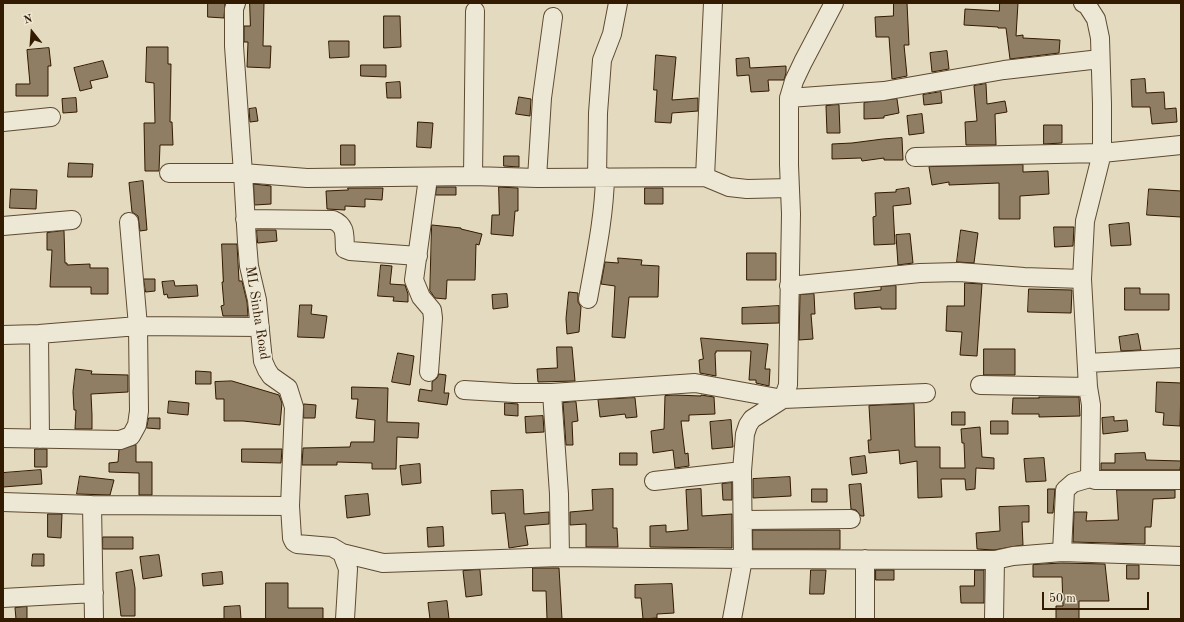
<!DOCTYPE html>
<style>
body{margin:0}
#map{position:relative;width:1184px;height:622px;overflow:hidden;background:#e4dabf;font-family:"Old Standard TT",serif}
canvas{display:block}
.frame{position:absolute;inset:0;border:4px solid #321b00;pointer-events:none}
.north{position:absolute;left:12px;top:12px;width:40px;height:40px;-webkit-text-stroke:3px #ede7d5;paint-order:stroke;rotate:343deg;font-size:11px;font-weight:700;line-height:16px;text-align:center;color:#321b00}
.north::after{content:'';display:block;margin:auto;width:14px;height:18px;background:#321b00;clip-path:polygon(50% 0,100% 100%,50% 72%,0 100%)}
.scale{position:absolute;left:1042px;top:592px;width:107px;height:18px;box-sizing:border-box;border:2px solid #321b00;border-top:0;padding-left:5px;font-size:12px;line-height:14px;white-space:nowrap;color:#321b00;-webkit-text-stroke:3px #ede7d5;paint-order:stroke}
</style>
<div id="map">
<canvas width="1184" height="622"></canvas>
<div class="frame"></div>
<div class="north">N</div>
<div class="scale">50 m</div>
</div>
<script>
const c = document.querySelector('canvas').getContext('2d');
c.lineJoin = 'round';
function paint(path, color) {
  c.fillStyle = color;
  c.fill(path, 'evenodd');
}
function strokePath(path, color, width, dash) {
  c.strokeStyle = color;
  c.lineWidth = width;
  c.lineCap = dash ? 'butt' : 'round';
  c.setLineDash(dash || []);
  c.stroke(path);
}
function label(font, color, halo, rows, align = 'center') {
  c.font = font + ' "Old Standard TT",serif';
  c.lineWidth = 3.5;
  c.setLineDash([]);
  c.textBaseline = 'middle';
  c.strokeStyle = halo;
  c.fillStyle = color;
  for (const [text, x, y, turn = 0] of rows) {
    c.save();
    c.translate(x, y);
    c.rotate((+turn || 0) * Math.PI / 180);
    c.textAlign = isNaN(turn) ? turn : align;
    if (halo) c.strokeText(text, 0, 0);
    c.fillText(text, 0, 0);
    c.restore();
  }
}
const building = new Path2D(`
 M208,3H225L224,18L208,17Z
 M250,3H264L263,46H271L270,68L247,67L248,42H244V26H250Z
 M894,3H907L909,45H904L907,76L892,79L889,37H876L875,17L893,16Z
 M1000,3H1018L1016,36L1023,35V38L1060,40L1059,53L1010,59L1006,28H998V27L964,25L965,9L999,11Z
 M384,16H400L401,47L384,48Z
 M329,41H349V57L330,58Z
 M147,47H168V64H171L170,122H172L173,145H160L159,171H145L144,123H155L154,83L146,82Z
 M49,48L51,66H48V96H16V84H30L27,50Z
 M947,51L949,69L932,72L930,53Z
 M656,55L676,57L672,100L698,98V111L672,113L671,123L655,122L657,90H654Z
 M749,58L750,68L786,66V73L784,80H768L769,91L751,92L749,75L737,76L736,59Z
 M103,61L108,77L90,81L92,88L80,91L74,68Z
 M361,65H386V77L361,76Z
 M1145,79L1146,93L1164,92L1165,109L1176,108L1177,122L1152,124L1150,107H1132L1131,80Z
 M400,82L401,98H387L386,83Z
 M986,84L987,104L1005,101L1007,112L995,114L996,145H966L965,122L977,121L974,86Z
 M941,92L942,103L924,105L923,95Z
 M519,97L531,99L530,116L516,114Z
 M76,98L77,112L63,113L62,99Z
 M897,99L899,113L884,116V118L864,119V103Z
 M839,105L840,133H827L826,106Z
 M256,108L258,121L250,122L249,109Z
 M922,114L924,133L909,135L907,116Z
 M418,122L433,123L431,148L417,147Z
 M1044,125H1062V143L1044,144Z
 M902,138L903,160H884V158L862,161L861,158L832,159V144L852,143L883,139Z
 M341,145H355V165H341Z
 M504,156H519V167L504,166Z
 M69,163L93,164L92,177H68Z
 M1023,165V172L1048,171L1049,194L1020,196V219H999V183L949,185V182L932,185L929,167Z
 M143,181L147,230L140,231L138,216L132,212L129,183Z
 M254,184L271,186V204L255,205Z
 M437,187H456V195H436Z
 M499,187L518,188V211H515L513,236L491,234L492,215H499Z
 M348,188H383L382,200L365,199V207L345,206V210L327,209L326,191L348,190Z
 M645,188H663V204H645Z
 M909,188L911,204L893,206L895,244L874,245L873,217L876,216L875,193L896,192V190Z
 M11,189L37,190L36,209L10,208Z
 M1149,189L1181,191V217L1147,215Z
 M1129,223L1131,245L1111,246L1109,225Z
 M432,225L461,228V229L482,234L479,245L476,244L475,280H447L446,299L435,298L430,291Z
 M1054,227H1074L1073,246L1055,247Z
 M257,230H276L277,241L258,243Z
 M961,230L978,233L974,263L957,262Z
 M64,231L65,263H67V265L90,264V268H108V294H91V287H50L52,250H47V233Z
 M910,234L913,263L898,265L896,235Z
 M222,244H237L239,281H242L247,302L248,316H223L221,306L224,305L222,282H223Z
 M747,253H776V280H747Z
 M618,258L642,260L641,265L659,266L658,297H629L625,338L612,337L615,286L601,284L605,262L618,263Z
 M381,265L392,266L390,284L405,285L408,294V302L393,301L394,297L378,296Z
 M144,279H155V291L146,292Z
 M174,281L175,286L197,285L198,296L168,298L167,294L164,295L162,282Z
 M965,283L982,284L977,356L960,355L962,332L946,331L947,306H964Z
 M896,286V309H881V307L855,309L854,293L881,290V287Z
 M1125,288H1140V294H1169V310H1125Z
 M1029,289L1072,290L1071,313L1028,312Z
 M569,292L578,293V302L581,307L579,332L567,334L566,319Z
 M507,294L508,307L493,309L492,295Z
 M814,294L815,314H811L813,339L799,340L800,295Z
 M300,305H312L311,314L327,316L324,338L298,337Z
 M779,306V323L742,324V308Z
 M1138,334L1141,350L1121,351L1119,337Z
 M701,338L768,344L765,369H770L769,386L756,383V380H749L751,351H716V353H715L716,376L700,373L699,360L703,359Z
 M557,347H572L575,381L538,382L537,369L557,368Z
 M984,349H1015V375H984Z
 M398,353L414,356L410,385L392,382Z
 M76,369L92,371L91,374L128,375V392L91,394L92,415V429H75L76,410H74L73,392Z
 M196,371L211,372V384H196Z
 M439,374L446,375L444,393H449L447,405L418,401L420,389L432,391V382L437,378Z
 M232,381L279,395L282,403L280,425L243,421H224V399H216L215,382Z
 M1157,382L1181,383L1180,426L1163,425L1164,413L1156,412Z
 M352,387L388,388L387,422L419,423L418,438L397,437L396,469H372V463L337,462V465H302L303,448L350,447L351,442H374L375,420L356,418L358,399H352Z
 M675,395L701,396V395L714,397L715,414L689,415V421H681L685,454L688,453L689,466L675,468L673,450L653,453L651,431L664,429L665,396Z
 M1039,397H1079L1080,416L1039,417V414H1012L1013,398H1039Z
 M635,398L637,417L626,418L625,414L600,417L598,400Z
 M169,401L189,403L188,415L168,413Z
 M576,402L578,421L572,422L573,445H566L563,403Z
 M505,403L518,404V416L505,415Z
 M304,404L316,405L315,418H304Z
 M914,404L915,447H940V468H965L964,443H962L961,429L980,427L982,457L994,458V469L976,468L975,489L966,490L965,479H941L942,497L918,498L917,461L900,464L899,450L869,453L868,440H871L869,406Z
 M952,412H965V425H952Z
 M543,416L544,432L526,433L525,417Z
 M1114,417V421L1127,420L1128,431L1103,434L1102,418Z
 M149,418H160V429L147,428Z
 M731,420L733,447L712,449L710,422Z
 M991,421H1008V434H991Z
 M136,445V462H152V495H139V473L109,472V463L118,462L119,450Z
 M35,449H47V467H35Z
 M242,449H282L281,463L242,462Z
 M620,453H637V465H620Z
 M1145,453L1146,460L1181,461L1180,470H1101V463H1115V454Z
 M865,456L867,473L852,475L850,458Z
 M1044,458L1046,481L1026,482L1024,459Z
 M420,464L421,483L402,485L400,466Z
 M41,470L42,484L3,487V473Z
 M80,476L114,480L110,495L77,494Z
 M790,477L791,496L753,498V479Z
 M732,483V500H723L722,484Z
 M861,484L864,516H861L856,510L851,509L849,485Z
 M613,489V528H617L618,547H586V524L570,525V512L593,510L592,490Z
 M701,489L702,516L732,514V548L650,547V526L666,525V532L688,530L686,490Z
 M812,489H827V502H812Z
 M1048,489H1055L1053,513H1048Z
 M523,490L524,514L549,512V524L525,526L528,545L509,548L505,513L492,514L491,491Z
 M1117,490H1175V498L1153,499L1151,527H1145V544L1073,542L1074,512H1087L1086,521L1118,520Z
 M368,494L370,515L347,518L345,496Z
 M1029,506V522H1022L1023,545L994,550L977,549L976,533L1000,531L999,507Z
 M48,514H62L61,538L48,537Z
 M443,527L444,546L428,547L427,528Z
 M753,530H840V549H753Z
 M103,537H133V549H103Z
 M33,554H44V566H32Z
 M159,555L162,576L143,579L140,557Z
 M1062,563L1105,564L1109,601H1079V619H1056V606H1063L1062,577H1033V565Z
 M1127,565H1139V579H1127Z
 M533,568H559L562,619H547L546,591H533Z
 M132,570L135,588V616H121L116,573Z
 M480,570L482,595L466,597L463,571Z
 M811,570H826L824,594H810Z
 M876,570H894V580H876Z
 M975,570H984V603H961L960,586H974Z
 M222,572L223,584L203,586L202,574Z
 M266,583H288V608H323V619H266Z
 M672,584L674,613L657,614V618L643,619L641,598H635V585Z
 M447,601L449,619H430L428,603Z
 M240,606L241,619H224V607Z
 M27,607V619H16L15,608Z`);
const minor = new Path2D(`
 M236,3L234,9V46L243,173L247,242L249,266L257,300L263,361L267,370L271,376L288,388L294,407L290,506L292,538L294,542L297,544L332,547L342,553L348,569L345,619
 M1083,3L1087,5L1096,19L1100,38L1102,104V153L1181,145
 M789,98L884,91L1004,70L1100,59
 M3,122L51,117
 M169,173H243L307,178L473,176L537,178L705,177L729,187L747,189L790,188
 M473,176L475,11
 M705,177L713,3
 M428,178L414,280L421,297L432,310L433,318L429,372
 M537,178L542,98L553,17
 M597,178L598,113L602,60L612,34L618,3
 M245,219L333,220C347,226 344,236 345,249L350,251L418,256
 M3,226L72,220
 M1082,279L1088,387L1091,405L1090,478L1095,480H1181
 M789,286L920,273L959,272L1024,277L1082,279L1085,221L1102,153L915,157
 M588,299C595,259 604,219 605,177
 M39,334L40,439
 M3,335L39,334L138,326L260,327
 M1087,363L1181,358
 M980,385L1088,387
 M464,390L514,393H552L695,383L783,399L926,393
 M552,393L559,494L560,557
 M3,438L120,440L131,436L137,425L139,411L138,326L129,222
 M654,481L742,471
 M3,502L92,505L290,506
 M92,505L94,619
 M743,520L851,519
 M1062,552L1065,490L1073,483L1090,478
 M342,553L383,563L560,557L743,559L995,560L1013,556L1062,552L1181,556
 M3,598L94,593
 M732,619L743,559L742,471L745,434L748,425L752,419L783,399L788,385L791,214L789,165V98L794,81L803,62L834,3
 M865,619V559
 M994,619L995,560`);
const streetNames = [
 ["ML Sinha Road",257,313,81]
];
paint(building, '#8f7e63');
strokePath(building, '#321b00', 1);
strokePath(minor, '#5e4b30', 20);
strokePath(minor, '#ede7d5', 18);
label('14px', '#321b00', '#ede7d5', streetNames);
</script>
